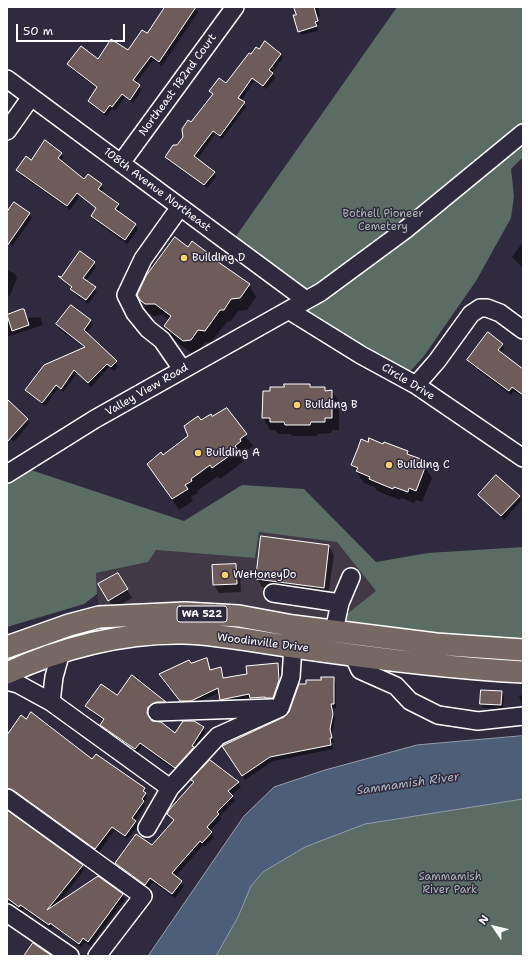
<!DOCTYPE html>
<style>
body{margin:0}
#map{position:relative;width:530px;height:963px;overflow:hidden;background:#2f2a3d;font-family:"Shantell Sans",sans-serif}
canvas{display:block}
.frame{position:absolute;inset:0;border:8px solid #fff;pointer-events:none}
.north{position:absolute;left:474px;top:907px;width:40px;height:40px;-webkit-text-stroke:3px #2f2a3d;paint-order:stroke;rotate:305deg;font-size:11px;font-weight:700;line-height:16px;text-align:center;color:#fff}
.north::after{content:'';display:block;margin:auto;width:14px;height:18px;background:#fff;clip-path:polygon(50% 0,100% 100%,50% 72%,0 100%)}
.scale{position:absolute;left:16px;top:24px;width:109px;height:18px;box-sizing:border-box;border:2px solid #fff;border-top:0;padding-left:5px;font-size:12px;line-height:14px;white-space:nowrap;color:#fff;-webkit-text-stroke:3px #2f2a3d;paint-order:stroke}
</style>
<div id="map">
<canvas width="530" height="963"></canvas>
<div class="frame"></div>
<div class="north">N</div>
<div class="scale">50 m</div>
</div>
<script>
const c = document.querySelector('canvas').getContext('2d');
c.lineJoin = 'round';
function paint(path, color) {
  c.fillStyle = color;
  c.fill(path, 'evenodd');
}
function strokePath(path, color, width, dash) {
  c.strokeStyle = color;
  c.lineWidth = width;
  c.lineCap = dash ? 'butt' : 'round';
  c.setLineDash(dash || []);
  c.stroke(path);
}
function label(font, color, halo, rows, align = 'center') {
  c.font = font + ' "Shantell Sans",sans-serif';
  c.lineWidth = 3;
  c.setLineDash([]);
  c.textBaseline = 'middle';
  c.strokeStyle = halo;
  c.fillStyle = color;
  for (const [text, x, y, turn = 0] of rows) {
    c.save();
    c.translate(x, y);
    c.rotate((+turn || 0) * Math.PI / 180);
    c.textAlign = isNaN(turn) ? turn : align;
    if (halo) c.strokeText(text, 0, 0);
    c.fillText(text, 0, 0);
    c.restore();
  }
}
const built = new Path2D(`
 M259,532L337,542L377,592L327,630L99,617L96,573L148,562L156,550L255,558Z`);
const green = new Path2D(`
 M397,7H523V157L511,169L514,196L511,218L476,281L424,356L404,378L310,323L306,300L234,239Z
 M19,466L184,521L242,485L304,489L376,562L428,553L523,547V650L327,630L376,591L337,542L259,532L255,558L156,550L148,562L96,573L97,594L84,604L7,627V475Z
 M523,799V956H216L238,917L251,886L263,872L305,847L365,824Z`);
const water = new Path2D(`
 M523,736V799L365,824L305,847L263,872L251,886L238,917L216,956H148L244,816L274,787L325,770L417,745Z`);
const shadow = new Path2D(`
 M166,7H194L198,12L162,66L153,60L136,83L142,90L133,103L125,97L115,111L112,108L107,116L91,105L89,101L97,89L71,68L68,64L99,61L128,52L147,35Z
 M294,7H318L320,16L317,17L319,25L317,26L318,31L301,35Z
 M260,51L281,54L283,58L272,73L275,78L266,89L254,81L241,101L246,107L222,139L215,134L197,160L214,172L216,176L207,188L168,161L166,157L178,146L213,96L210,91L226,85L252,55Z
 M61,153L63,157L60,162L84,180L101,185L103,189L100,192L118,204L120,209L117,212L135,225L138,229L127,244L94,220L92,216L97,209L80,196L70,210L19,174L17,170L31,162Z
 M15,204L29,214L32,218L12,246L7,242V214Z
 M523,242V268L512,257Z
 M188,248L211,257L213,260L249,285L256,297L247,310L238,311L231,321L227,322L211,342H205L197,352L191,353L172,338L165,327L169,320L163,315L153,316L148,312L141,300Z
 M94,263L96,267L86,281L97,292L88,304L74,293L72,288L60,278Z
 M7,270L14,273L17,277L10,296L7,295Z
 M71,306L91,321L93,325L86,334L118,366L114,371L109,367L91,387L77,373L63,392L58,388L45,406L28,394L26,390L85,348L59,329L57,325Z
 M23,310L27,318L40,317L43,325L7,337V320Z
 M502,344L504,348L500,353L523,371V397L514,391L511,395L470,364L468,360Z
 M310,385L311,388H325L327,392L332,391L339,403V430H332L331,433L317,434V436H292L291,434H278L275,430H270L263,418L264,392Z
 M7,405L27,419L29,424L14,442L9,437L7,439Z
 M227,409L253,446L246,451L247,453L241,458L243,461L235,468L220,479L218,476L197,491L198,493L191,497L193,501L179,510L148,464L163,456L189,436L201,422Z
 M369,443L408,452L410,456L420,460L432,478L422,502L416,500L414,503L401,498L400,500L377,491L375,487L364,483L352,465Z
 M479,495L519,496L521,501L504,520Z
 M329,546L334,555L328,596L262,587L257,578Z
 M236,565L240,573L241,592L219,593L214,585Z
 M118,574L132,598L114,609L100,585Z
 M206,659L211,671L221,668L224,678L248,675L278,664L280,668L281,685L275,702H253L251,698L224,703L220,692L193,705H184L160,675Z
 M132,676L167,706L150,711L149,717L151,722L175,734L203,728L205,732L194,749L195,752L177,772L142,746L138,752L129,747L104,729L102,725L104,721L89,710L86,706L117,696Z
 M334,678L336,683V708L333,709L335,719L332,735L334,742L332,743L333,749L273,761L245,780L226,751L284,719L290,712L307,685Z
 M501,692L504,696L503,709L483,708L481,704Z
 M523,695V708L519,696Z
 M7,737L93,761L96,756L144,789L147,798L144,803L145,806L135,821L138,826L127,839L115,830L98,853L16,794L10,792L7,793Z
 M210,761L238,783L241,787L231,795L235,801L220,816L221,819L210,831L214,837L205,847L203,845L175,877L184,886L175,898L153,882L148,889L118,868L116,863L152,846L174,821L168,814L194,783L192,780Z
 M7,812L82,866L84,870L58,904L122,895L125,899L90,946L85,942L81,947L53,926L51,929L26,910L23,909L21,911L7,900Z`);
const building = new Path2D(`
 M165,7H196L159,62L151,56L133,80L140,85L130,100L122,94L112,107L110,105L104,113L88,101L97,87L67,64L81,46L98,59L111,39L128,50L142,30L147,33Z
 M294,7H314L318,21L315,22L317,26L298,32L293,15H296Z
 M265,41L281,54L269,70L273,73L263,86L252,78L238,98L245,102L220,136L213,131L194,156L215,172L204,185L165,157L173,145H177L183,137L182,129L188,120L191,122L213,94L209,91L219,78L226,83L249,53L251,54L256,47L259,49Z
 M45,140L62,153L58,158L84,179L88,174L102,184L98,189L119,204L115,209L136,224L125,240L91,216L96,208L77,193L67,206L16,170L26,156L31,160Z
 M14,202L30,213L7,246V212Z
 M175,237L188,247L192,241L212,256L211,257L250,284L240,298L231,299L224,310H220L205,331L198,330L191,340L183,341L164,326L171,316L155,304H145L140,300L137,295L146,276Z
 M80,251L95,262L83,278L96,287L86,300L70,289L72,287L58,276L61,277Z
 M71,305L91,320L84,330L117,361L111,367L107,364L88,383L74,370L61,389L56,385L42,403L25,390L44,365L85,347L56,324Z
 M22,309H24L29,325L12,331L7,315Z
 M488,332L503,344L498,350L523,369V395L512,387L509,391L467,360Z
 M284,384H310V387H325V391L332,390V418H325V422H311L310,425H285L284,422H270V418H262L263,391H270V387H284Z
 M7,399L28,419L7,442Z
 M227,408L247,434L240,439L241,441L235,446L237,449L229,456L212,468L210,465L191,479L192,481L185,485L188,489L172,499L147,464L161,452L163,455L188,436L184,426L198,416L201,420L211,414L212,416Z
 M369,438L383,444L384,442L408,451L407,454L421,459L419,463L426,465L416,491L409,488L408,492L394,487L393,489L369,479L370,477L356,471L358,468L351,465L358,448L361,439L368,442Z
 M496,475L520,496L501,516L478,495Z
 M261,536L329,545L324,588L256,579Z
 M236,564L237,584L213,585L212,565Z
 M118,573L128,589L108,601L98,584Z
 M207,658L210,670L221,667L223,678L247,674L246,666L278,663L279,680L273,698H265V697L250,698L249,694L220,700L218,688L191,701H180L159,674L189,660L191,663Z
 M132,675L166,702H156L148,707L147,713L152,721L161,722L175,733L183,721H194L204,727L192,746L194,747L175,768L140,743L135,749L126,743L100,725L104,719L85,706L101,684L117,695Z
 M321,677H334V704H331L333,714L330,729L332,738H330L331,745L270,757L242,776L222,746L284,717L289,712L299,684H306V680H321Z
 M481,690L502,691L501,705L480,704Z
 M31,712L92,759L96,754L145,788L143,791L146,793L142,799L144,801L132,818L136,821L125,836L112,827L95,849L13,790L7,788V735L21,715L26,719Z
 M210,760L239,782L228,791L233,796L217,812L219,814L207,827L212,832L202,843L200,841L172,873L182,881L172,894L150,878L145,885L115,863L136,834L152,845L174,820L167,814L169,810L194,782L191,780Z
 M7,810L83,865L47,910L98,876L123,894L88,942L83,938L79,944L50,923L49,925L22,906L20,905L19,907L7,898Z
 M33,943L52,956H24Z`);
const minor = new Path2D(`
 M7,79L306,300
 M7,131L31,97
 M121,163L235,7
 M180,207L143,259L126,295L135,313L148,329L162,340L182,369
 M290,311L361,355L416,385L523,458
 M416,385L437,361L471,314L480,308H487L500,313L523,330
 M7,474L95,419L321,292L405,230L523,133
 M273,593L340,603L334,631
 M340,603L351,577
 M353,655L360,670L396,686L410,701L438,715L478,721L523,716
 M7,681L18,684L51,702L170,788
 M51,702L54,677L61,652
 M157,712L272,708
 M7,798L143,896L97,956
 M147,828L170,788L218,736L280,708L291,677L293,647
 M7,913L70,956`);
const major = new Path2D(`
 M7,647L69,625L99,617L185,613L239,616L293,626L436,644L523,650
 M7,673C61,648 123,632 183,633C220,634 258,642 294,647C370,658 446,668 523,672`);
const markers = [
 [184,258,4,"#ffd166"],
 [297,405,4,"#ffd166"],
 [198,453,4,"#ffd166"],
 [389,465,4,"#ffd166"],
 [225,575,4,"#ffd166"]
];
const shields = [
 [202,614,50]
];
const shieldNames = [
 ["WA 522",202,614]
];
const streetNames = [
 ["Northeast 182nd Court",178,85,-54],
 ["108th Avenue Northeast",157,190,37],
 ["Circle Drive",408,382,31],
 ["Valley View Road",147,390,-30],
 ["Woodinville Drive",263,643,7]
];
const parkNames = [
 ["Bothell Pioneer",383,214],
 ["Cemetery",383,227],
 ["Sammamish",450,877],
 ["River Park",450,890]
];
const poiNames = [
 ["Building D",192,258],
 ["Building B",305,405],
 ["Building A",206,453],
 ["Building C",397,465],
 ["WeHoneyDo",233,575]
];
const waterNames = [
 ["Sammamish River",408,784,-8]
];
paint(built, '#423946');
paint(green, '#5b6c64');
paint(water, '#4d5e78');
strokePath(water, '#949eae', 1);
paint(shadow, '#0007');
paint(building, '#6e5c5b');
strokePath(building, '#fff', 1);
strokePath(minor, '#fff', 20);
strokePath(major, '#fff', 24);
strokePath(minor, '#2f2a3d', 17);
strokePath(major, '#766964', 21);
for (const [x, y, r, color] of markers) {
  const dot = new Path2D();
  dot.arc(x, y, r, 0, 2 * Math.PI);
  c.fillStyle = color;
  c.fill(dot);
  strokePath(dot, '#2f2a3d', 1.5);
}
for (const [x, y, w] of shields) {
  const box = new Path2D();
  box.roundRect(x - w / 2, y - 8, w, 16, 3);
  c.fillStyle = '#2f2a3d';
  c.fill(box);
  strokePath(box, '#fff', 1);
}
label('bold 10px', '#fff', null, shieldNames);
label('11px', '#fff', '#2f2a3d', streetNames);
label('11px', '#adb6b2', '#2f2a3d', parkNames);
label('11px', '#fff', '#2f2a3d', poiNames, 'left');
label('italic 12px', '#afb7c2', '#2f2a3d', waterNames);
</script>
